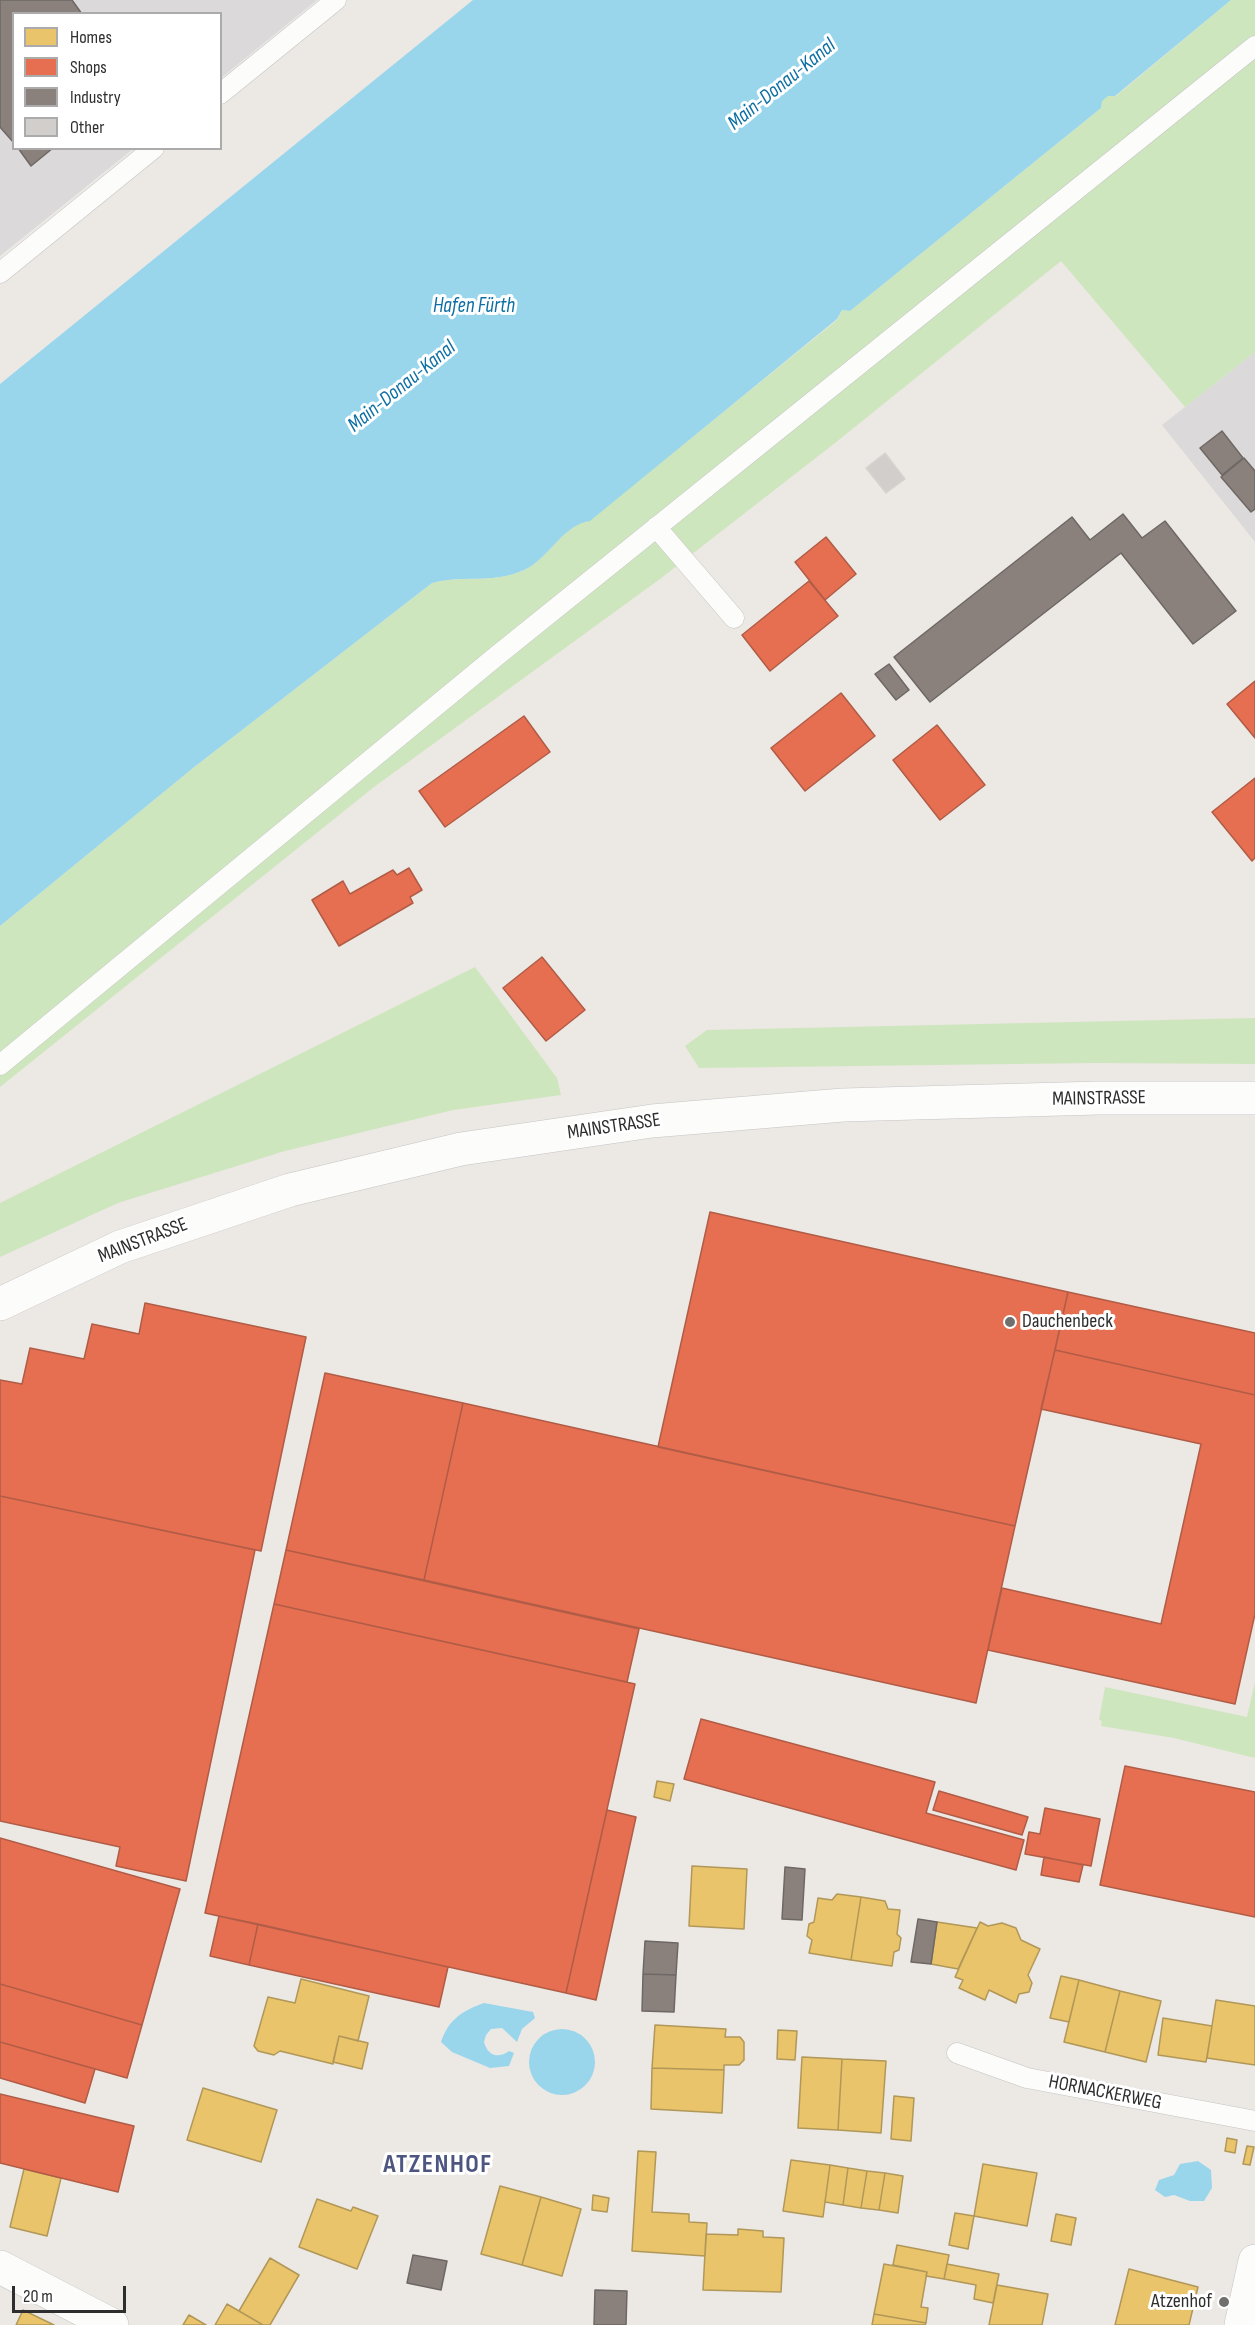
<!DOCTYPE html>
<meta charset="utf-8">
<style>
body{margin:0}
#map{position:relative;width:1255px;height:2325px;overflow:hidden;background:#ece8e4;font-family:"Sofia Sans Condensed",sans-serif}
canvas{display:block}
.legend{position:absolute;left:12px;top:12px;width:210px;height:138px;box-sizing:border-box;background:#fff;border:2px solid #ababab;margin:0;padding:8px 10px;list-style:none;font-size:18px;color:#2e2e2e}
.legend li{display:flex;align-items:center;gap:12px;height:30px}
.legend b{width:30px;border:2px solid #ababab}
.scale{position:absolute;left:12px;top:2286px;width:114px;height:27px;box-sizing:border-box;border:3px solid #2e2e2e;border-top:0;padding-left:8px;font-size:18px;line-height:21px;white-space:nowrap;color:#2e2e2e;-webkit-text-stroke:4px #fff;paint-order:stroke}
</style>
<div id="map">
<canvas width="1255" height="2325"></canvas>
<ul class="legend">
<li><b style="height:16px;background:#e9c46a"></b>Homes</li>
<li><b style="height:16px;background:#e76f51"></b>Shops</li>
<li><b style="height:16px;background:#8a817c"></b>Industry</li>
<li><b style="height:16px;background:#d1cecb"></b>Other</li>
</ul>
<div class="scale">20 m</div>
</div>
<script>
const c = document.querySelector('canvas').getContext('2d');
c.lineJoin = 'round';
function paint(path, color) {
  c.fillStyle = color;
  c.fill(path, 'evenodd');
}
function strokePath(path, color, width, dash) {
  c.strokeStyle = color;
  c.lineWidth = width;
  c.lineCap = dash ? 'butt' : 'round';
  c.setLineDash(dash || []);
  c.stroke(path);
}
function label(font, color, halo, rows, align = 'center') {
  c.font = font + ' "Sofia Sans Condensed",sans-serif';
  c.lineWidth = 6;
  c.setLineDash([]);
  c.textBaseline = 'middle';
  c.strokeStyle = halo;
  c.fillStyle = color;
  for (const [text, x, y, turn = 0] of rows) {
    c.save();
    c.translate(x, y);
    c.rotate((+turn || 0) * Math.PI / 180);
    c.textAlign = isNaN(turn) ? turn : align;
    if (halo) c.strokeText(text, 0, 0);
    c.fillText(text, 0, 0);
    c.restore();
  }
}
const industrial = new Path2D(`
 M0,0H317L221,78L220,14H14V148L133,149L0,256Z
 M1255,352V542L1162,425Z`);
const green = new Path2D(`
 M1231,0H1255V352L1185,407L1061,261L835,443L660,579L374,787L0,1087V926L193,768L432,583C465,574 491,585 524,570C549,559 562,525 590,520L837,320L842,310L850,311L1101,108L1102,101L1108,95L1116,96Z
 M475,967L557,1078L561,1095L453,1110L285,1151L118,1203L0,1257V1203Z
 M1255,1018V1064L1095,1063L699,1068L685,1046L707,1030Z
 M1255,1682V1758L1174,1738L1101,1726L1102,1721L1099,1720L1105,1687L1247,1717Z`);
const water = new Path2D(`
 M473,0H1231L1115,96H1108L1102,101L1101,108L850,311L842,310L837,319L590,521C562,525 549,559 524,570C490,585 465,574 432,583L193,768L0,926V384Z
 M484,2003L533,2012L535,2018L522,2029L517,2042L502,2028L491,2029L486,2035L484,2042C488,2056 498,2059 509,2051L514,2053L509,2066L490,2068L452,2052L441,2042C449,2019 462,2011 484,2003Z
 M529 2062a33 33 0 1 1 66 0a33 33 0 1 1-66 0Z
 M1198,2161L1211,2170L1212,2188L1204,2201H1190L1174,2195L1165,2197L1155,2190L1159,2180L1174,2175L1180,2164Z`);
const homes = new Path2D(`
 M657,1781L674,1784L670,1801L654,1797Z
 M692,1866L747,1869L744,1929L689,1926Z
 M837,1894L861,1897L851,1960L809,1953L812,1940L807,1936L809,1924L814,1922L818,1898L832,1900Z
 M861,1897L885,1901L888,1909L900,1910L897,1934L901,1938L899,1950L894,1952L892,1966L851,1960Z
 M937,1922L977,1928L958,1969L931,1964Z
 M980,1922L988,1926L1002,1923L1016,1928L1021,1940L1040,1949L1028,1975L1032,1983L1029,1992L1019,1994L1016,2003L989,1990L985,2000L959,1988L963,1980L955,1977Z
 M1061,1976L1079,1980L1069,2022L1050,2018Z
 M301,1979L369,1996L358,2041L339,2036L333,2064L280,2051L274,2055L258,2051L254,2046L268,1997L295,2003Z
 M1079,1980L1120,1991L1105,2052L1064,2042Z
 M1120,1991L1161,2001L1146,2062L1105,2052Z
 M1216,2000L1255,2006V2065L1207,2058Z
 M1163,2018L1212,2026L1206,2062L1158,2055Z
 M655,2025L726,2029L725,2037H740L744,2042V2060L739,2065H724V2070L652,2068Z
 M778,2030L797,2031L795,2060L777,2059Z
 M339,2036L368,2043L362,2069L333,2062Z
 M802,2057L842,2059L838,2130L798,2128Z
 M842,2059L886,2061L881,2133L838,2130Z
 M652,2068L724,2070L722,2113L651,2109Z
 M203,2088L277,2110L261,2162L187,2140Z
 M894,2096L914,2098L911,2141L891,2139Z
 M1227,2138L1237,2140L1235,2153L1225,2151Z
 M1247,2146L1254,2147L1250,2165L1243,2164Z
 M638,2151L656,2152L652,2212L689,2214V2222L707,2223L705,2256L632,2251Z
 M791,2160L830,2165L823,2217L783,2211Z
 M983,2164L1037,2173L1027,2226L974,2216Z
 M830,2165L848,2168L843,2205L825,2202Z
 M848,2168L867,2171L861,2208L843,2205Z
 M24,2169L61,2178L47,2236L10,2227Z
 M867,2171L885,2173L879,2210L861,2208Z
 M885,2173L903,2176L898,2213L879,2210Z
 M500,2186L541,2197L522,2265L481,2254Z
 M593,2195L609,2198L607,2212L592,2210Z
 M541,2197L581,2209L562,2276L522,2265Z
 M317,2199L351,2211L353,2207L378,2216L357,2269L299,2247Z
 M955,2213L974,2216L968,2249L949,2245Z
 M1056,2214L1076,2218L1071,2245L1051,2241Z
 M738,2229L763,2231V2237L784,2238L781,2292L703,2290L706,2234L738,2235Z
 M897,2245L949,2255L944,2279L926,2276L927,2272L893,2265Z
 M270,2258L299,2275L270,2325H263L239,2311Z
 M884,2264L927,2272L921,2307L928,2308L926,2323L874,2314Z
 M947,2264L999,2274L993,2303L974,2299L976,2285L944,2279Z
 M1129,2269L1198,2287L1189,2325H1115Z
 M997,2285L1048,2294L1042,2325H989Z
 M227,2304L263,2325H215Z
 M23,2310L54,2325H16Z
 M874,2314L926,2323L925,2325H872Z
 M189,2315L206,2325H183Z`);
const shops = new Path2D(`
 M826,537L856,574L825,600L795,562Z
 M809,581L838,616L770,671L742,635Z
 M1255,681V738L1227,704Z
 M841,693L875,736L805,791L771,748Z
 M524,716L550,752L445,827L419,791Z
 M937,725L985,785L940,820L893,760Z
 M1255,778V858L1252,861L1212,812Z
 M409,868L422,890L410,897L413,903L339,946L312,900L343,881L350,894L393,870L397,875Z
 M542,957L585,1010L546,1041L503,988Z
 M710,1212L1068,1292L1015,1526L658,1447Z
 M1068,1292L1255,1333V1395L1055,1350Z
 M145,1303L306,1337L261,1551L0,1496V1380L22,1384L30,1348L84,1359L92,1324L139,1334Z
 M1055,1350L1255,1395V1614L1235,1704L988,1650L1002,1588L1161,1624L1201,1444L1041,1409Z
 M325,1373L463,1403L424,1580L286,1550Z
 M463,1403L1015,1526L976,1703L424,1580Z
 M0,1496L255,1550L186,1881L116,1866L120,1847L0,1821Z
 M286,1550L639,1629L627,1682L274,1604Z
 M274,1604L635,1684L566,1993L205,1913Z
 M701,1719L935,1782L926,1813L1024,1840L1016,1870L684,1779Z
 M1125,1766L1255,1792V1917L1100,1885Z
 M939,1791L1028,1817L1022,1835L933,1810Z
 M1045,1808L1100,1819L1091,1866L1025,1854L1029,1832L1040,1834Z
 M607,1810L636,1817L596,2000L566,1993Z
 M0,1838L180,1889L142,2025L0,1984Z
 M1044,1857L1083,1865L1079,1882L1041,1875Z
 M219,1916L258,1924L249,1965L210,1956Z
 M258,1924L448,1967L439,2007L249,1965Z
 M0,1984L142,2025L127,2078L0,2042Z
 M0,2042L95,2069L85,2103L0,2078Z
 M0,2094L134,2126L118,2192L0,2163Z`);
const industry = new Path2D(`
 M0,0H72L82,14H14V143L0,127Z
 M18,148H53L31,166Z
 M1222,431L1243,458L1222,475L1200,448Z
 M1244,458L1255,471V509L1251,512L1221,477Z
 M1123,514L1142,538L1165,521L1236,611L1193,644L1121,553L930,702L894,657L1072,517L1090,540Z
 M889,664L909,690L896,700L875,674Z
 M785,1867L805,1869L802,1920L782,1919Z
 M918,1919L937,1922L931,1964L911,1962Z
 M645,1941L678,1943L676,1975L643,1974Z
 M643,1974L676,1975L674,2012L642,2011Z
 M413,2255L447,2261L441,2290L407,2283Z
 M595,2290L627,2291L626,2325H594Z`);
const building = new Path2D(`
 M885,453L905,479L886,493L866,468Z`);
const service = new Path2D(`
 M220,94L336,0
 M0,273L154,148
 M656,527L734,618
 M0,1065L499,654L1255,46
 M957,2053L1027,2078L1255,2121`);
const minor = new Path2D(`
 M0,2267L112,2325
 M1241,2325L1255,2261`);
const secondary = new Path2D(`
 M0,1304L120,1247L290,1190L461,1149L652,1121L843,1105L1098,1098H1255`);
const markers = [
 [1010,1322,6,"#706f6e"],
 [1224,2302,6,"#706f6e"]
];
const streetNames = [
 ["MAINSTRASSE",1099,1099,-1],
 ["MAINSTRASSE",614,1127,-8],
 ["MAINSTRASSE",143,1241,-21],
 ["HORNACKERWEG",1105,2093,11]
];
const poiNames = [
 ["Dauchenbeck",1022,1322],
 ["Atzenhof",1212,2302,"right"]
];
const waterNames = [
 ["Main-Donau-Kanal",782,85,-39],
 ["Hafen Fürth",474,307],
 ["Main-Donau-Kanal",402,387,-39]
];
const districtNames = [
 ["ATZENHOF",438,2165]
];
paint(industrial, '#dcd9db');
paint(green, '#cee6be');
paint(water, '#99d6ec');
paint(homes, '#e9c46a');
strokePath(homes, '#b19758', 1.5);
paint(shops, '#e76f51');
strokePath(shops, '#b05c46', 1.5);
paint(industry, '#8a817c');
strokePath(industry, '#6e6865', 1.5);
paint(building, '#d1cecb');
strokePath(building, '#d7d4d0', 1.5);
strokePath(service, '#c5c4c5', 21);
strokePath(minor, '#c5c4c5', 34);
strokePath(secondary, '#c5c4c5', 34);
strokePath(service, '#fcfcfb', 20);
strokePath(minor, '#fcfcfb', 33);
strokePath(secondary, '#fcfcfb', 33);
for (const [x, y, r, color] of markers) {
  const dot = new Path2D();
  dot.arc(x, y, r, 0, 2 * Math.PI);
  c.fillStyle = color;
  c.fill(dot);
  strokePath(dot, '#fff', 2);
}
label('20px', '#2e2e2e', '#fff', streetNames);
label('20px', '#2e2e2e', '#fff', poiNames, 'left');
label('italic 21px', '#0d6fa3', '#fff', waterNames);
c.letterSpacing = '1.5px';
label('bold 26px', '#4d5680', '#fff', districtNames);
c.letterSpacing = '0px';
</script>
